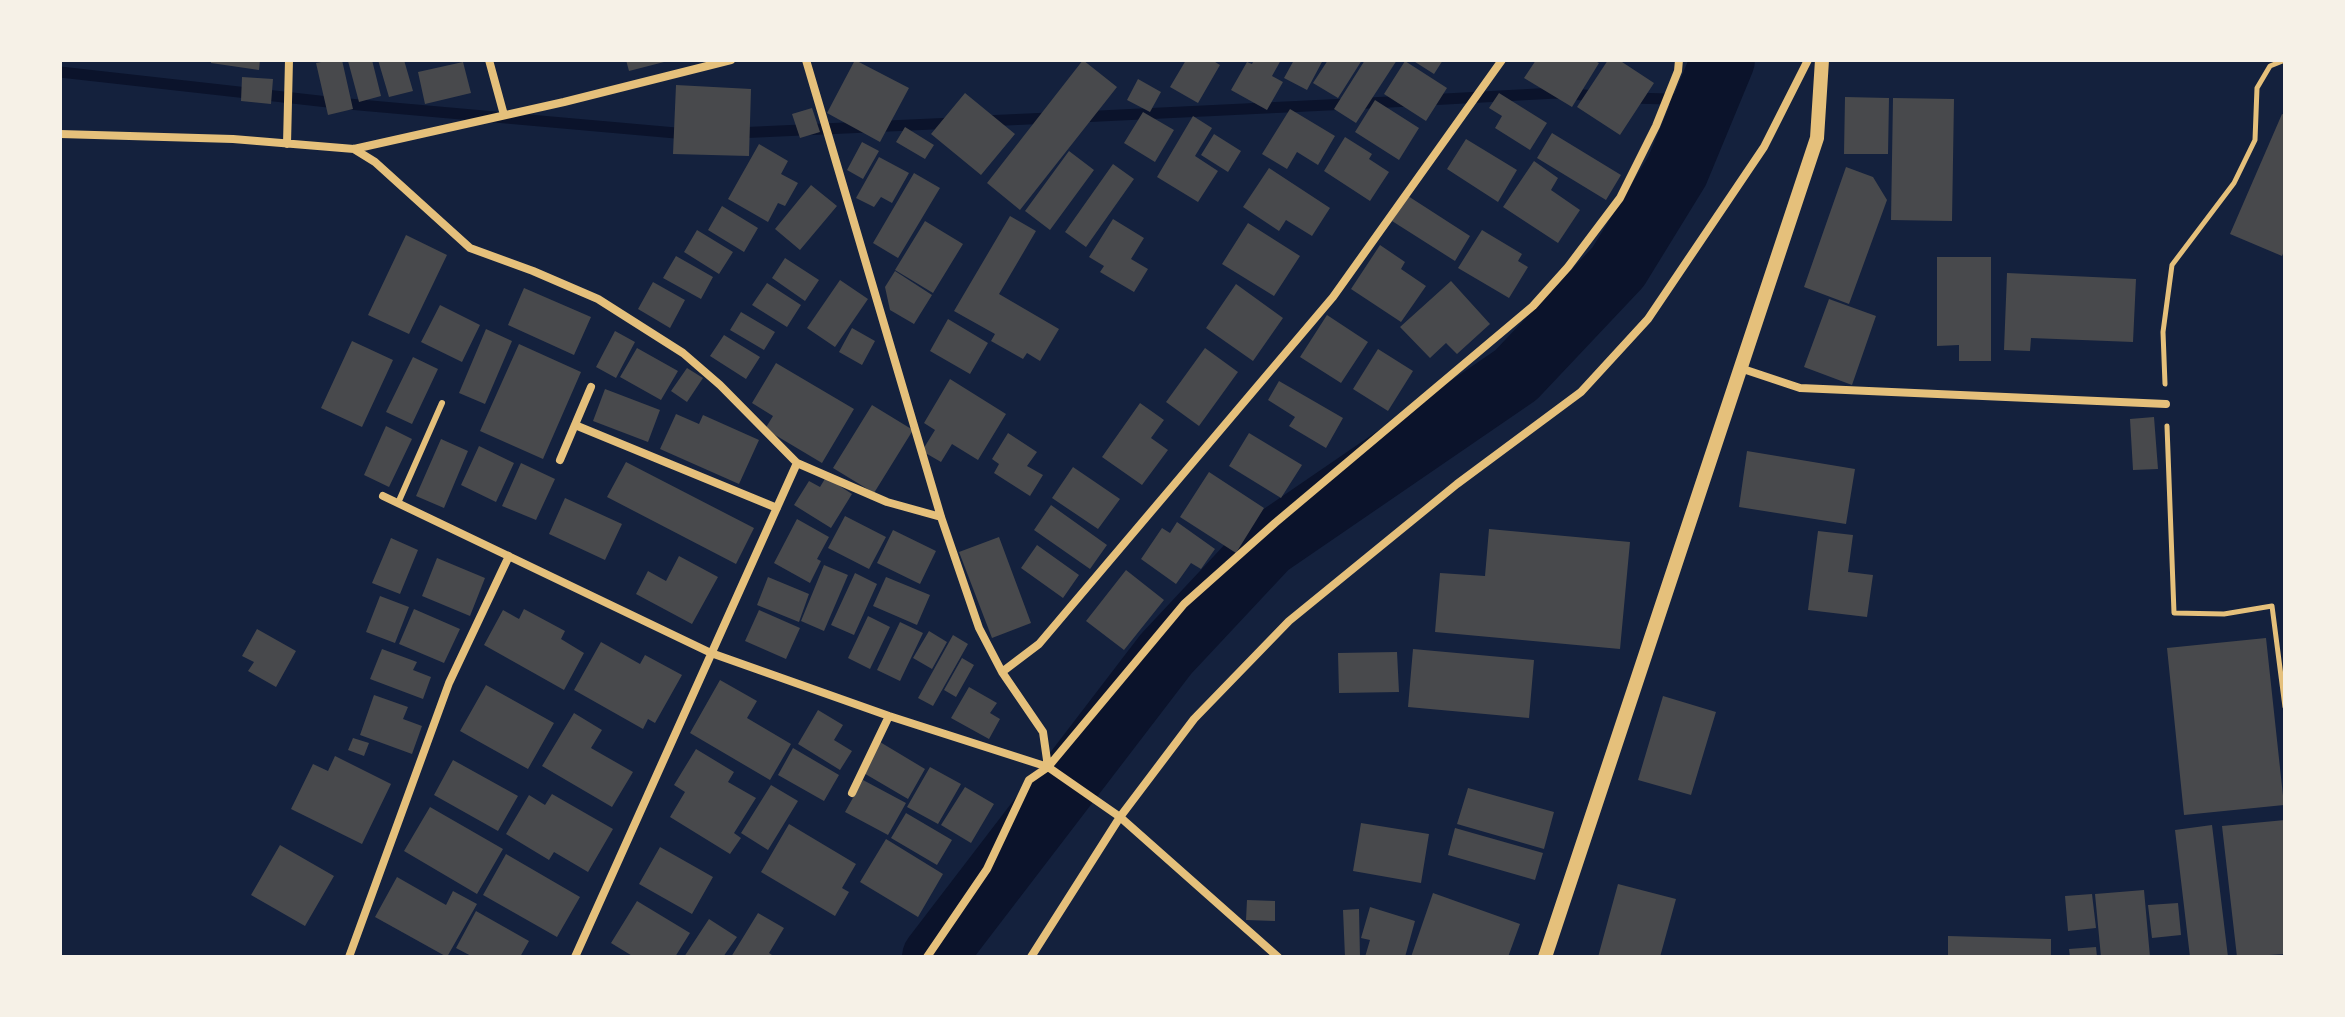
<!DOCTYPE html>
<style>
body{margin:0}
#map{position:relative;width:2345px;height:1017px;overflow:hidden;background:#14213d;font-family:"Source Serif 4",serif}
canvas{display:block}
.frame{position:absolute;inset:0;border:62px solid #f6f1e7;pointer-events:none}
</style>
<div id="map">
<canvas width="2345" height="1017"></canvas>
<div class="frame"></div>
</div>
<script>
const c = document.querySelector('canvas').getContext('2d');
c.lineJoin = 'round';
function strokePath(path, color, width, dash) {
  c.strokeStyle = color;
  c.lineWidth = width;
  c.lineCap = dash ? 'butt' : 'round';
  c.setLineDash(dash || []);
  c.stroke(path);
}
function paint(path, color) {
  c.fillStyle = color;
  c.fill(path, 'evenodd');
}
const stream = new Path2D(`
 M60,72L337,103L687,134
 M1631,98L1706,100
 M1427,100L1556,93L1598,96
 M1079,117L1410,101
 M984,121L1050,118
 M736,133L954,123`);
const river = new Path2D(`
 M934,957L1166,654L1268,545L1516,375L1618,267L1677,171L1723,60`);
const building = new Path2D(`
 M211,60H260L259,70L211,63Z
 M332,60H342L353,109L328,115L316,63Z
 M372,60L381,96L359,102L348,61Z
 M378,60H404L413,91L389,97Z
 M626,60H667L668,61L629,71Z
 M855,60L909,88L880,142L827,113Z
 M1083,60L1117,87L1020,210L987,183Z
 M1186,60H1212L1220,65L1198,103L1170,87Z
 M1254,60H1281L1272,76L1283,82L1267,110L1231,90L1247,62L1252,64Z
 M1294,60H1323L1307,90L1284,78Z
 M1328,60H1362L1338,98L1313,83Z
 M1365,60H1397L1356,123L1334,109Z
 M1412,60H1443L1434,74Z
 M1536,60H1593L1599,63L1572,107L1524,78Z
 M1608,60H1619L1654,83L1620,135L1577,107Z
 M1405,61L1447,88L1426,121L1384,94Z
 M463,62L471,93L425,104L418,72Z
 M242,77L273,79L271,104L241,101Z
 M1138,79L1161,92L1150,112L1127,100Z
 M676,85L751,89L749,156L673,154Z
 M965,93L1015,134L981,175L931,134Z
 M1499,93L1547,123L1530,150L1495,128L1502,116L1489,108Z
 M1845,97L1889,98L1888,154H1844Z
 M1893,98L1954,99L1952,221L1891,220Z
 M1375,100L1419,128L1399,160L1355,132Z
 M812,108L820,132L800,138L792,114Z
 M1290,109L1335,136L1318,165L1297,152L1287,169L1262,154Z
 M1143,112L1174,130L1155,162L1124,143Z
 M2282,114L2285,115V249L2282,256L2230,234Z
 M1193,116L1212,128L1195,156L1218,171L1198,202L1157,177Z
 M905,127L934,145L925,159L896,142Z
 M1552,133L1621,175L1606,200L1537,158Z
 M1214,134L1241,151L1228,172L1201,155Z
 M1345,137L1372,154L1369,159L1389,172L1370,201L1324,171Z
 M1466,139L1517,170L1498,202L1447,169Z
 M862,142L879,151L863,179L847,170Z
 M759,144L788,161L781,174L798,183L785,206L778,203L768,222L728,199Z
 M1069,151L1094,170L1050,230L1025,211Z
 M879,157L909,173L892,203L881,197L874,207L856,198Z
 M1534,161L1558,178L1551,190L1580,210L1558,243L1503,207Z
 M1113,164L1134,179L1086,247L1065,232Z
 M1846,167L1873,177L1887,200L1849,304L1804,287Z
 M1269,168L1330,208L1312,236L1286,220L1279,231L1243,207Z
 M914,173L940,188L898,258L873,243Z
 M811,185L837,206L800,250L775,229Z
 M1408,196L1470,236L1455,261L1392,221Z
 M722,206L758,228L744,252L708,230Z
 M1010,216L1036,231L999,294L1059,329L1040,361L1027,353L1023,359L991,341L995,334L954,311Z
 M1113,219L1144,238L1131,259L1148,269L1134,292L1100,272L1104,266L1089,257Z
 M925,221L963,244L933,293L895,270Z
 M1248,223L1300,256L1274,296L1222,264Z
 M697,230L733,252L719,274L684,252Z
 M1482,230L1522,254L1518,261L1528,267L1509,298L1458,268Z
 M406,235L447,255L409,334L368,315Z
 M1380,245L1405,262L1401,269L1426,286L1401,322L1351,289Z
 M676,256L713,277L701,299L663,278Z
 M1937,257H1991V361H1959V345L1937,346Z
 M785,258L819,280L805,301L772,278Z
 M895,271L932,295L914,324L890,310L885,287Z
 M2007,273L2136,279L2133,342L2031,338L2030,351L2004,350Z
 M840,280L868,299L835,347L807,328Z
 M1451,281L1490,324L1457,354L1446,343L1430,358L1400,327Z
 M653,282L685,300L670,328L638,309Z
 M767,283L801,305L787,327L752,305Z
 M1236,284L1283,318L1253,361L1206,328Z
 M524,288L591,317L574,355L508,325Z
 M1829,299L1876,316L1852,385L1804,367Z
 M440,305L480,325L462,362L421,342Z
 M741,312L775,332L764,350L730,330Z
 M1327,315L1368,342L1341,383L1300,357Z
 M948,319L988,343L970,374L930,351Z
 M852,328L875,341L862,365L839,352Z
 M486,329L512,341L485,404L459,393Z
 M615,331L635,342L616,378L596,367Z
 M724,335L760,357L746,379L710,356Z
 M352,341L393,360L362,427L321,408Z
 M519,344L581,372L543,459L480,431Z
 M637,348L678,371L661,400L620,377Z
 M1205,348L1238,372L1199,426L1166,402Z
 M1378,349L1413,371L1388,411L1353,389Z
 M413,357L438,369L412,424L386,412Z
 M776,363L854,409L822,463L765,429L773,416L752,403Z
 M687,368L703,378L687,402L671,391Z
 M950,379L1006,414L978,460L952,444L941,462L922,451L935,430L924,423Z
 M1279,381L1343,418L1326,448L1289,426L1295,417L1268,400Z
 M605,389L660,410L648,442L593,421Z
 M1140,403L1164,420L1151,438L1168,450L1142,485L1102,457Z
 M872,405L913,430L874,493L833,468Z
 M676,414L699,424L703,415L759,440L739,484L660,449Z
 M2154,417L2158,469L2133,470L2130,419Z
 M386,426L412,439L389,487L364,475Z
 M1008,433L1037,452L1027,466L1043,475L1030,496L994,473L999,464L992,459Z
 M1249,433L1302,465L1281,498L1229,466Z
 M441,439L468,451L444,508L416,496Z
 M479,446L514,463L496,502L461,485Z
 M1747,451L1855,469L1846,524L1739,507Z
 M626,462L754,528L736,564L607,497Z
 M521,463L555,479L536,520L502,506Z
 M1073,467L1120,499L1098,529L1052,498Z
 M1209,472L1264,508L1236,553L1180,517Z
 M826,477L852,494L831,528L794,505L809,481L820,487Z
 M565,498L622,524L605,560L549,534Z
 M1051,505L1107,545L1090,569L1034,530Z
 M845,516L886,537L869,569L828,548Z
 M797,519L829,537L817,559L821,561L810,583L774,563Z
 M1177,522L1215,549L1201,569L1191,563L1176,584L1141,559L1162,528L1170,533Z
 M1489,529L1630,542L1620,649L1435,632L1440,573L1485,576Z
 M893,530L936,551L920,584L877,563Z
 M1818,531L1853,535L1848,572L1873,575L1867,617L1808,610Z
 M999,537L1031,623L992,638L959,552Z
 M391,538L418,550L400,594L372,583Z
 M1037,545L1079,575L1063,598L1021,568Z
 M679,556L718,577L692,624L636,594L648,571L666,581Z
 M437,558L485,578L470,616L422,596Z
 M824,565L848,575L824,631L801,621Z
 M1126,570L1164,600L1124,650L1086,621Z
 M855,573L877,584L854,635L831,625Z
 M768,577L809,594L799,622L757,605Z
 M886,577L930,595L917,625L873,606Z
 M380,596L409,607L395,643L366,632Z
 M414,609L460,629L444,663L399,644Z
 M524,609L565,631L561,639L584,653L564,690L484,645L503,610L519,619Z
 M759,610L800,628L786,659L745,641Z
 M868,616L890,627L870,669L848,658Z
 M900,622L923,633L900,681L877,670Z
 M257,629L296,651L276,687L248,671L254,662L242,656Z
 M929,631L947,642L932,669L913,658Z
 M953,635L968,644L933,706L918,698Z
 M2266,638L2284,805L2184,815L2167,648Z
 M601,642L640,664L645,655L682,675L655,723L648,719L643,729L574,690Z
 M382,649L417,662L413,670L431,677L423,699L370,679Z
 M1413,649L1534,660L1529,718L1408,707Z
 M1397,652L1399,692L1339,693L1338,653Z
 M962,658L974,665L956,697L944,690Z
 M720,680L757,701L747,718L791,744L770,780L690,733Z
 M486,685L554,723L528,769L460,731Z
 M969,687L997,703L990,713L1000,719L989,739L951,718Z
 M374,695L408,707L403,719L422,726L412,754L360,735Z
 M1663,696L1716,712L1691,795L1638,780Z
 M818,710L843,725L834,740L852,751L840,770L798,744Z
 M574,713L602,730L591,748L633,772L612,807L542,766Z
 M353,738L369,743L364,756L348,750Z
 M880,742L925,769L908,799L862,772Z
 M793,748L839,775L824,801L778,775Z
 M696,749L734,772L728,782L756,798L734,833L741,838L730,854L670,817L685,792L674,785Z
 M335,756L391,784L362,844L291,809L313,764L328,771Z
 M453,760L518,796L498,831L434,795Z
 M930,767L961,784L938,824L907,807Z
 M863,780L906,803L888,835L845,812Z
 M771,785L798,801L768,850L741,833Z
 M965,787L994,804L971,843L941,825Z
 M1468,788L1554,812L1544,849L1457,824Z
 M552,794L613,829L588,872L554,852L549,860L506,834L529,795L545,805Z
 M430,807L503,849L477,894L404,851Z
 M906,813L952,840L937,865L891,838Z
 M2285,820V954L2237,957L2222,826Z
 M1361,823L1429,834L1421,883L1353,871Z
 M789,824L856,864L842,888L849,892L835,916L761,872Z
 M2212,825L2228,957H2190L2175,830Z
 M1455,828L1543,853L1535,880L1448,855Z
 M886,839L943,874L918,917L860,882Z
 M280,845L334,876L305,926L251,895Z
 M660,847L713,877L692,914L639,884Z
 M506,854L580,897L557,937L483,895Z
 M397,877L446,905L453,891L477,904L447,957L375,917Z
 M1618,884L1676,899L1660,957H1598Z
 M2144,890L2150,957H2101L2095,894Z
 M1433,893L1520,924L1508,957H1411Z
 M2092,894L2096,928L2068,931L2065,896Z
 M1247,900L1275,901V921L1246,920Z
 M637,901L690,933L675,957H634L611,943Z
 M2178,903L2181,935L2152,938L2148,905Z
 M1370,907L1415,921L1405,957H1365L1370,940L1361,938Z
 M1359,909L1360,957H1345L1343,910Z
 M476,911L529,941L520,957H473L456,948Z
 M758,913L784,928L769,953L775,957H731Z
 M709,919L737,937L723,957H684Z
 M1948,936L2051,939V957H1948Z
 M2096,947L2097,957H2070L2069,949Z`);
const path = new Path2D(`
 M2165,384L2163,332L2172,265L2234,183L2255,140L2257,88L2270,66L2285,60
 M2167,426L2174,613L2224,614L2272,606L2285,707`);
const service = new Path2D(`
 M398,503L442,403`);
const minor = new Path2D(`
 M489,60L504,115
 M806,60L941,517L979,628L1002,672L1043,732L1048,767
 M60,134L233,139L354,149L564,102L731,60
 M287,144L289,60
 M354,149L375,162L470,248L533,271L598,299L683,353L720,385L797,463L887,502L941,517
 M1740,368L1800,388L2166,404
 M575,425L777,508
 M560,460L591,387
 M383,496L711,653L889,716L1048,767L1120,817L1278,957
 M1002,672L1039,644L1333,297L1502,60
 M852,793L889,716
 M349,957L449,683L509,556
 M575,957L797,463
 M927,957L987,869L1029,780L1048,767L1184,604L1275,523L1533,306L1568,267L1620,198L1656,126L1678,71L1679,60
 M1031,957L1120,817L1194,719L1289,621L1457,484L1581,392L1648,319L1764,147L1808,60`);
const tertiary = new Path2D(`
 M1545,957L1817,138L1822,60`);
strokePath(stream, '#0b132b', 11);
strokePath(river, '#0b132b', 64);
paint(building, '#48494c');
strokePath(path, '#e5c07b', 5);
strokePath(service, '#e5c07b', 6);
strokePath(minor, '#e5c07b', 8);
strokePath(tertiary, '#e5c07b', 14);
</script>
